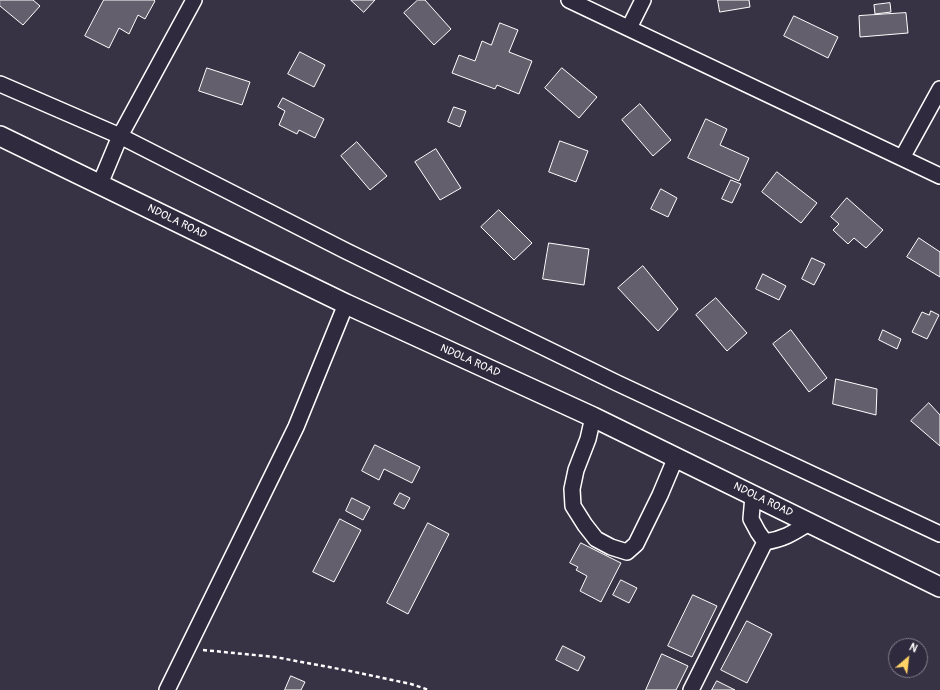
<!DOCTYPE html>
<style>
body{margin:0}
#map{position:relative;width:940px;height:690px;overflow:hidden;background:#373345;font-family:Pangolin,sans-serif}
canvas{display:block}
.north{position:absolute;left:888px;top:638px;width:40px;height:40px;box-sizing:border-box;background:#2f2a3d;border:1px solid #827f8b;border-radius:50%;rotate:28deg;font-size:11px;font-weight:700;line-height:16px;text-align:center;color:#fff}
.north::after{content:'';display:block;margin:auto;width:14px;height:18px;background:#ffd166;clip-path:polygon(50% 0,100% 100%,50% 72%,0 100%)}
</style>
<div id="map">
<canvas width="940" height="690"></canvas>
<div class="north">N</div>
</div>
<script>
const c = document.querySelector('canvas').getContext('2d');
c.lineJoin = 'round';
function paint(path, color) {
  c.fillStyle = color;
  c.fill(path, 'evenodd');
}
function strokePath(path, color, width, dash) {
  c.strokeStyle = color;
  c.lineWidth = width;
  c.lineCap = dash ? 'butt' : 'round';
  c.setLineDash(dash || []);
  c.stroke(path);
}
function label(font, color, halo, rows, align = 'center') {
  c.font = font + ' Pangolin,sans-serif';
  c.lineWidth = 3.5;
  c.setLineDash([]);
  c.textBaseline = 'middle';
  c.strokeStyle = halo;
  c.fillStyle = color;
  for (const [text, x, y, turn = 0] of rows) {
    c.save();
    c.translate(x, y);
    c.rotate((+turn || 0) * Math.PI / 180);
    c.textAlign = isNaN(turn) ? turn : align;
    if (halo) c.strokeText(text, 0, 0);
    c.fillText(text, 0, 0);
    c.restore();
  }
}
const building = new Path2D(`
 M0,0H33L40,6L23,25L0,6Z
 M104,0H154L155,1L145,19L138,15L129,34L119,28L109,48L85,36Z
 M351,0H375L364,12Z
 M418,0H425L451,29L434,45L404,13Z
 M718,0H749L750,7L720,12Z
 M890,3L891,12L875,14L874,5Z
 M906,13L908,33L860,37L859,16Z
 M794,16L838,37L828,58L784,36Z
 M500,23L518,30L509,52L532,61L519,94L497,85L495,89L452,73L459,55L475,61L482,41L491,45Z
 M300,52L325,65L314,87L288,74Z
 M207,68L250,82L242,105L199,91Z
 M562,68L597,97L579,118L545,88Z
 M283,98L324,119L315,138L299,130L297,134L279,125L285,111L278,107Z
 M640,104L671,140L653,156L622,120Z
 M454,107L466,111L460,127L448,122Z
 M706,119L727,129L720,145L749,158L739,181L688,158Z
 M560,141L588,151L576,182L549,172Z
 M357,142L387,176L370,190L341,156Z
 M436,149L461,188L440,200L415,162Z
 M777,172L817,203L801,223L762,192Z
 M731,180L741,184L732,203L722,199Z
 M661,189L677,198L668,217L651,209Z
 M847,198L883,230L866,248L854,238L848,244L833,230L839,224L831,217Z
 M499,210L532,243L514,260L481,227Z
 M919,238L940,252V277L907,257Z
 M549,243L589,249L584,285L543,279Z
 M812,258L825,264L814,285L802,279Z
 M643,266L678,309L658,331L618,288Z
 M763,274L786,286L779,300L756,289Z
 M716,298L747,333L727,351L696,315Z
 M931,311L939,315L927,339L912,332L922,312L929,315Z
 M791,330L827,378L809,392L773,344Z
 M883,330L901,339L897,349L879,340Z
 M836,379L877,389L876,415L833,404Z
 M929,403L940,415V446L911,421Z
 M375,445L420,467L412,483L384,469L379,480L362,471Z
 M400,493L410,498L404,509L394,504Z
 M352,498L370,507L363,520L346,511Z
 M340,519L361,530L334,582L313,572Z
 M428,523L449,534L408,614L387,603Z
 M581,543L621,563L601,602L580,591L587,576L576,570L578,567L570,563Z
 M621,580L637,588L629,603L613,595Z
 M693,595L717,606L692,657L668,646Z
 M747,621L772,634L747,683L721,670Z
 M563,646L585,657L578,671L556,660Z
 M662,654L688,666L676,690H646Z
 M291,676L305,682L301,690H285Z
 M717,681L735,690H712Z`);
const path = new Path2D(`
 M203,650L275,657L350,671L411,684L429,690`);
const minor = new Path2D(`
 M569,0L940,176
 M629,28L643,0
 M0,84L120,136L346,251L617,383L940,534
 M902,158L940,89
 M100,184L120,136L194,0
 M593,417L588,439L576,470L572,489L573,506L585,525L596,539L611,547L627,552L636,544L660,495L676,457
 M753,496L751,519L758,532L765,542C784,539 793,533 809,523
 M167,690L296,427L346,304
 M691,690L765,542`);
const major = new Path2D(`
 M0,136L346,304L593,417L940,587`);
const streetNames = [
 ["NDOLA ROAD",177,222,26],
 ["NDOLA ROAD",470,361,24],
 ["NDOLA ROAD",763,500,26]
];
paint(building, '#635f6d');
strokePath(building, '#fff', 1);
strokePath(minor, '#fff', 18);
strokePath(major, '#fff', 22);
strokePath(path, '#fff', 2.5, [4, 3]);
strokePath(minor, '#2f2a3d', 15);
strokePath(major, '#2f2a3d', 19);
label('11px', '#fff', '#2f2a3d', streetNames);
</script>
